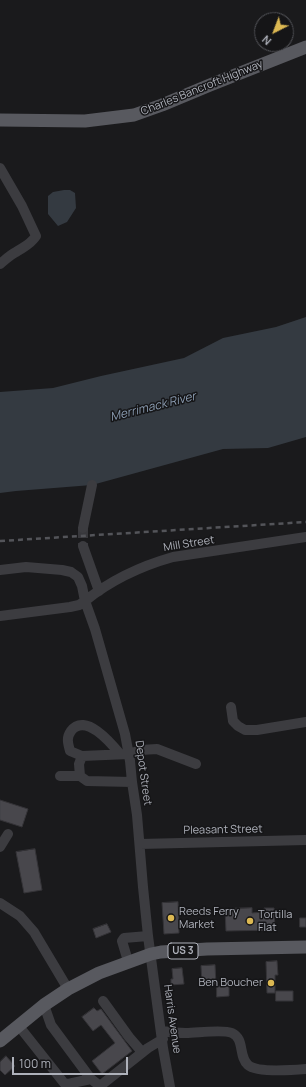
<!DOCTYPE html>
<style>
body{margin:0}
#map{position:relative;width:306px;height:1087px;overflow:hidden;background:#1a1a1c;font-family:Manrope,sans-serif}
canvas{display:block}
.north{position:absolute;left:254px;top:12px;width:40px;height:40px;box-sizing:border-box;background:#151517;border:1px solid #525358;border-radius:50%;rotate:222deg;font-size:11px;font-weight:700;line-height:16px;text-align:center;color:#aeb1ba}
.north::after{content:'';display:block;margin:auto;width:14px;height:18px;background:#dcb852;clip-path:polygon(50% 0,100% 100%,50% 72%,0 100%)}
.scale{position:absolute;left:12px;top:1057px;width:116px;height:18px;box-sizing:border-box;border:2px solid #aeb1ba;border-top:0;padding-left:5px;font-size:12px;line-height:14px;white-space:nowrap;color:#aeb1ba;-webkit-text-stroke:3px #151517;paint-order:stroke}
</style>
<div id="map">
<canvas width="306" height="1087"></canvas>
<div class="north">N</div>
<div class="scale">100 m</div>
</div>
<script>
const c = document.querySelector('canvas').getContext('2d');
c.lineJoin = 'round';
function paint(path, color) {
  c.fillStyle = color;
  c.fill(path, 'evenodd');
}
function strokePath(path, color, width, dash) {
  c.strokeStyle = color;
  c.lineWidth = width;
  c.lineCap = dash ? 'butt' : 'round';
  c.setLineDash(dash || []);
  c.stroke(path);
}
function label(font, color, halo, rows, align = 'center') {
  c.font = font + ' Manrope,sans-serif';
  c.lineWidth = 3;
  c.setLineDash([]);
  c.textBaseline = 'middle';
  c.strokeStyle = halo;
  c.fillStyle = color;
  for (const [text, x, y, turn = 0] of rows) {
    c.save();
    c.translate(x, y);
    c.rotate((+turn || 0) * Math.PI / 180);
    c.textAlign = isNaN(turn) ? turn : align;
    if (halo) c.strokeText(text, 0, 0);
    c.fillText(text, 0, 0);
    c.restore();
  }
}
const water = new Path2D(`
 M64,190H70L75,193L76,208L67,222L58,226L48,214V196L53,192Z
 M306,317V437L268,448L223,449L92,485L16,491L0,493V392L53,388L101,376L184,358L223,338L276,327Z`);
const building = new Path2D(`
 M0,800L28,809L22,827L0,820Z
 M35,849L42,890L24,893L16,852Z
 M178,902L179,933L164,934L162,903Z
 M252,908V913L264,912V908H274L275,930L226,931L225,909Z
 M300,918H306V927H300Z
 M107,924L111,932L96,938L93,929Z
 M277,961L278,975H275V993H267L266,962Z
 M215,965L216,984L202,985L201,966Z
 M182,968L184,984L171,985V979H173L172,969Z
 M217,986H229V996L217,997Z
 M276,991H293V1001H276Z
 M94,1008L97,1011L101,1009L132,1051L102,1074L92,1061L115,1043L101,1025L93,1031L82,1017Z
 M6,1056L15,1066L5,1075L0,1070V1062Z`);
const minorTunnel = new Path2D(`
 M83,528V546`);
const minor = new Path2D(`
 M0,168L22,206L36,236C30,245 25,246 16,252C10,255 5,260 0,264
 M83,528L92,485
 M83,546L99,591
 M0,570L26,567L62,570L71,572L78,577L82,586L85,601L79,605L70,607L0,616
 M231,707L233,721L238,726L245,730H257L306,722
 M82,756L70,751C68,743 66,738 71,731C85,712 111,743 120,754
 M60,776H80
 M132,782L87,781L80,776L79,764L82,756L129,754L141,750L157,749L196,764
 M140,844L306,840
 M0,847L8,834
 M0,903L20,916L34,932L68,989
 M128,961L122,941L124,938L148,936
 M103,1001L129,1037L142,1052
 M44,1005L51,1025L91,1079L100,1086L148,1048L163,1039
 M18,1025L64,1083L68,1084L91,1079
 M161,1031C169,1032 178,1033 186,1033C197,1033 223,1029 232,1033C245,1039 238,1056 248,1065C257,1073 294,1070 306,1069
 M170,1087L163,1048L148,936L143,887L137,815L132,782L130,761L125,734L95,629L85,601C111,580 141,566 173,557L306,537`);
const major = new Path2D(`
 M0,120L85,121L134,115L162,105L210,85L306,47
 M0,1041L44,1005L68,989L99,973L151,954L161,952L207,949L306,947`);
const rail = new Path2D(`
 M0,541L306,522`);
const markers = [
 [171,918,4,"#dcb852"],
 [250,921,4,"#dcb852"],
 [271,983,4,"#dcb852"]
];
const shields = [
 [183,951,30]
];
const shieldNames = [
 ["US 3",183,951]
];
const streetNames = [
 ["Charles Bancroft Highway",202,88,-22],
 ["Mill Street",189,544,-9],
 ["Depot Street",143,773,82],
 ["Pleasant Street",223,830,-1],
 ["Harris Avenue",172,1019,82]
];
const poiNames = [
 ["Reeds Ferry",179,912],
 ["Market",179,925],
 ["Tortilla",258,915],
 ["Flat",258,928],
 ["Ben Boucher",263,983,"right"]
];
const waterNames = [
 ["Merrimack River",153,407,-14]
];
paint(water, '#343a41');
paint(building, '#48474c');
strokePath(building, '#353438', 1);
strokePath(minorTunnel, '#38383c', 10, [10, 5]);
strokePath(minor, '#3c3c40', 10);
strokePath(major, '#58595f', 13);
strokePath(rail, '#535459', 2.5, [5, 4]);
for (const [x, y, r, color] of markers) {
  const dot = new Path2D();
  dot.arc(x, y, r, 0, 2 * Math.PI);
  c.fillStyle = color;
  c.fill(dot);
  strokePath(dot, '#151517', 1.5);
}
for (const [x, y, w] of shields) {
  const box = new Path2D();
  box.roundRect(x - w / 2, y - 8, w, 16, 3);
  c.fillStyle = '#151517';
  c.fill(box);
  strokePath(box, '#aeb1ba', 1);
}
label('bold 10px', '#aeb1ba', null, shieldNames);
label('11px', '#aeb1ba', '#151517', streetNames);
label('11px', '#aeb1ba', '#151517', poiNames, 'left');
label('italic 12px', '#8a9bb0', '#151517', waterNames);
</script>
